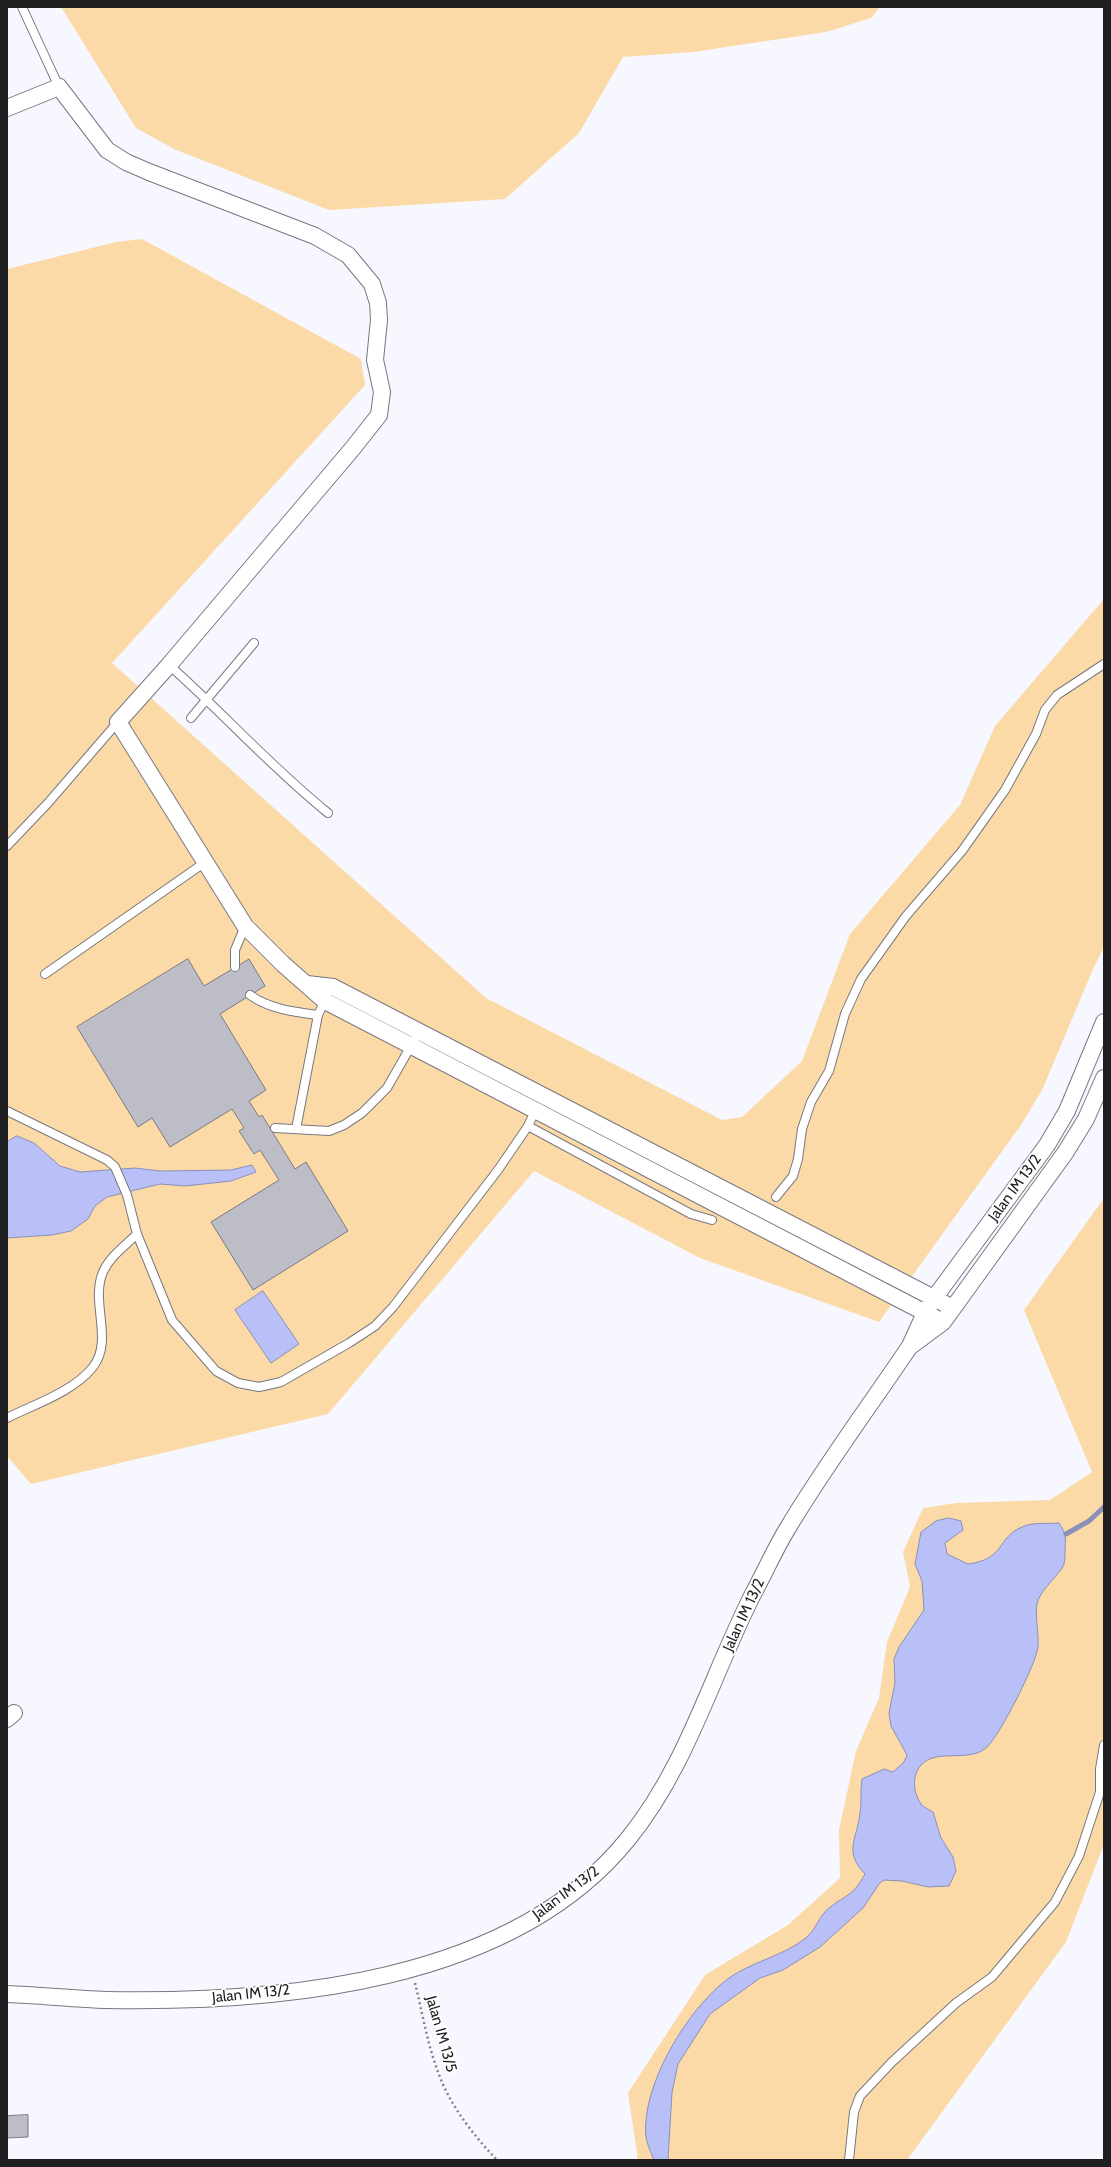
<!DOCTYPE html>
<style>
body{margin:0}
#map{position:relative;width:1111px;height:2167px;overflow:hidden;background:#f6f7ff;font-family:Cabin,sans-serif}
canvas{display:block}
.frame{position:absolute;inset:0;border:8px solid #1f1f22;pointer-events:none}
</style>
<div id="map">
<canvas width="1111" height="2167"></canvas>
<div class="frame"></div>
</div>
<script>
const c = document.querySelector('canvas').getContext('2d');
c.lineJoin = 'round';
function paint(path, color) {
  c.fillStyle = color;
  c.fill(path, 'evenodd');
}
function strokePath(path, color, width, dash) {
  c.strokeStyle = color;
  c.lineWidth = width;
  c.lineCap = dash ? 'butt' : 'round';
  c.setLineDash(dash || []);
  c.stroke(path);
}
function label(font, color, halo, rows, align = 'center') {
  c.font = font + ' Cabin,sans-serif';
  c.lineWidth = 3.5;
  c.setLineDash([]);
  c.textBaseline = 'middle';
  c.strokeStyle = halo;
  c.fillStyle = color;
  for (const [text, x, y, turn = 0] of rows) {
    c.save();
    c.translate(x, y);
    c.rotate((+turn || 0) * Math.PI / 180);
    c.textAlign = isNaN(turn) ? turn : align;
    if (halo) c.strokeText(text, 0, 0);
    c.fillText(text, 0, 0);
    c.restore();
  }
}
const green = new Path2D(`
 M61,7H880L871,18L826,32L693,52L623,57L579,133L505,199L329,210L174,149L136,128Z
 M142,239L361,359L365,385L112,663L486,998L722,1120L742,1117L802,1061L850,934L960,805L995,726L1104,599V947L1093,969L1043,1088L1021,1125L879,1322L700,1258L534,1171L328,1414L31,1484L7,1456V269L116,242Z
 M1104,1198V1844L1066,1942L907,2160H638L628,2093L705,1975L788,1925L840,1878L839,1830L856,1751L879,1698L887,1642L910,1587L903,1552L923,1508L957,1503L1050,1500L1092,1472L1024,1310Z`);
const water = new Path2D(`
 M17,1136L34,1143L60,1166L80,1172L135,1168L160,1171L231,1170L252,1165L256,1172L231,1181L185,1186L160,1184L107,1197L95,1206L88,1219L71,1231L52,1235L7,1238V1142Z
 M263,1291L299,1344L271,1363L235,1310Z
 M949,1518L961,1521L963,1530L945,1543L947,1554L968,1564C1006,1559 996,1538 1022,1527C1031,1522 1048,1524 1059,1523C1066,1534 1066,1536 1065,1549C1065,1553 1065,1560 1064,1564C1061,1574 1040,1589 1037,1604C1035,1618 1039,1633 1038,1647C1036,1664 1000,1735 987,1747C968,1765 933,1745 918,1769C912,1780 914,1794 921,1804C923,1807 930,1810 933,1812L941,1838L953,1857L956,1871L949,1886L928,1887L902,1881L884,1880L879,1884L863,1908L820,1947L783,1970L760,1978L710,2014L678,2064L672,2092L668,2160H654C651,2153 647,2144 646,2137C641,2085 688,2008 729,1978C753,1961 784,1956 807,1937C816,1929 819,1916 829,1908C847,1894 853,1896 865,1874C843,1851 857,1840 860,1813C862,1802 860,1791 862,1779L884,1769L893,1772L904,1762L907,1755L891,1726L889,1713L895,1683L894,1659L899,1647L924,1610L922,1581L915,1564L921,1532L936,1521Z`);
const stream = new Path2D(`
 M1066,1534L1089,1521L1104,1507`);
const building = new Path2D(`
 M188,959L204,986L249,959L265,986L220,1014L266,1090L249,1101L259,1117L262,1115L295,1169L306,1162L348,1231L253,1290L211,1222L279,1180L260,1150L254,1154L239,1131L244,1128L232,1109L170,1147L152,1118L138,1127L77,1027Z
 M28,2115V2137L7,2138V2116Z`);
const path = new Path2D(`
 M415,1983C422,2011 427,2042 437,2069C448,2103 473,2135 497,2160`);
const service = new Path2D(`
 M22,7L59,87
 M169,665C223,713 271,767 328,813
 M191,718L254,643
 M7,846L48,803L118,722
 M235,967V950L245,926
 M45,974L204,863
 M250,995C269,1009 295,1012 318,1015
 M7,1111L107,1160L115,1167L127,1195L137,1234L172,1320L216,1371L238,1383L259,1387L281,1382L349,1343L375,1326L393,1307L498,1170L528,1126L535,1111
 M528,1126L691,1214L712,1220
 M275,1128L329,1131L344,1125L362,1113L387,1088L419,1032
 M296,1129L318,1015L325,1000
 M776,1197L793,1176L798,1159L802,1129L811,1102L829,1071L845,1014L861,979L906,916L962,851L1005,790L1036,734L1045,710L1057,695L1104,664
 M7,1418C35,1404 73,1392 93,1367C114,1340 90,1302 103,1272C110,1256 125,1246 137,1234
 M849,2160L854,2112L860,2096L892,2062L956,2003L992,1977L1055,1902L1079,1856L1100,1792V1769L1104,1745`);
const minor = new Path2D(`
 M7,108L59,87L107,150L126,162L149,172L315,236L348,255L372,284L378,303L379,320L375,360L382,392L379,415L353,448L169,665L118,722L245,926L283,964L325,1001L943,1322
 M307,984L333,987L953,1308
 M912,1345L943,1322L1065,1153L1086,1119L1104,1078
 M7,1719L14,1713
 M7,1994C40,1995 73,1999 106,2000C278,2003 511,1984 628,1839C687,1767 712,1674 754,1592C765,1572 774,1551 786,1531C824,1467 869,1407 910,1346L925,1313L935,1297L1047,1145L1067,1111L1104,1022`);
const streetNames = [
 ["Jalan IM 13/2",1015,1188,-54],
 ["Jalan IM 13/2",744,1615,-65],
 ["Jalan IM 13/2",566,1893,-37],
 ["Jalan IM 13/2",251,1994,-6],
 ["Jalan IM 13/5",441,2034,74]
];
paint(green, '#fcdaa7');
paint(water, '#b8c0f7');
strokePath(water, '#8a90b7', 1);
strokePath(stream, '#8a90b7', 5);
paint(building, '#bcbdc6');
strokePath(building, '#797b83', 1);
strokePath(service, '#777880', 10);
strokePath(minor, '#777880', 18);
strokePath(path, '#838489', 2.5, [2, 3]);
strokePath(service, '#fff', 8);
strokePath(minor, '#fff', 16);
label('15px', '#1f1f22', '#fff', streetNames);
</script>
